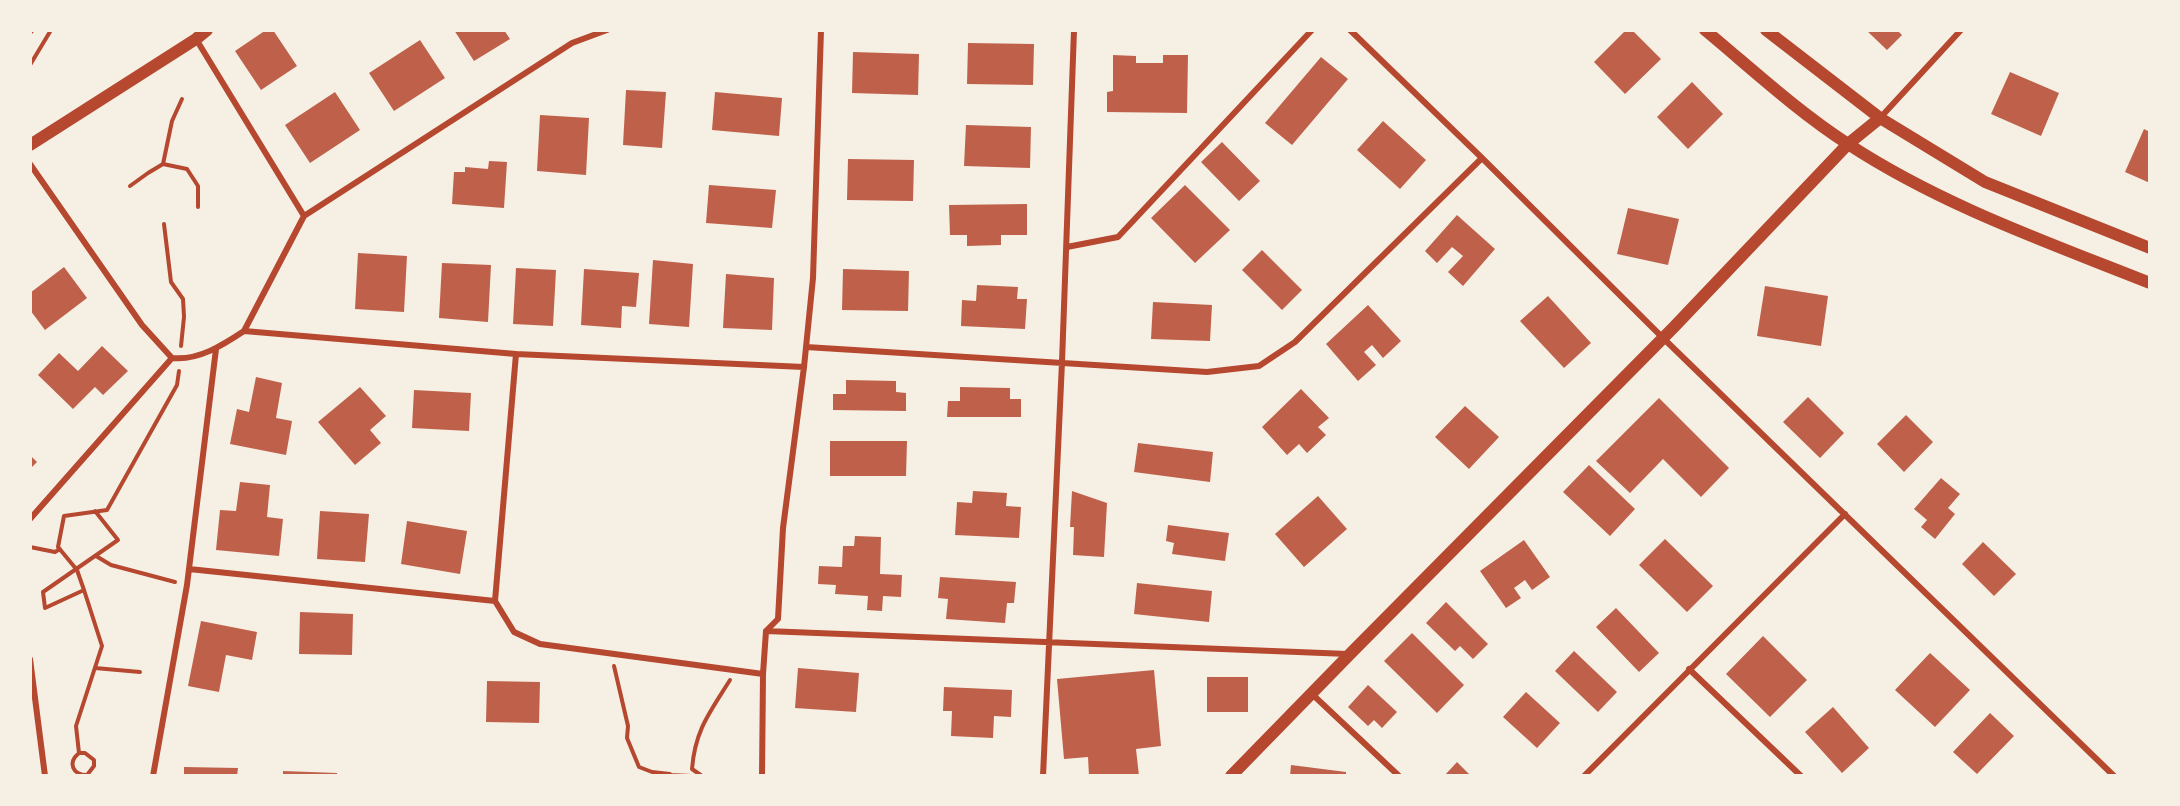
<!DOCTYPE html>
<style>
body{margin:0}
#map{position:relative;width:2180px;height:806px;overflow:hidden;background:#f6efe4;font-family:"Source Sans 3",sans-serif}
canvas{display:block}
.frame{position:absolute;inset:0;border:32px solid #f6efe4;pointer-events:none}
</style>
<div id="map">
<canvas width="2180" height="806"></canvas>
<div class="frame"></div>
</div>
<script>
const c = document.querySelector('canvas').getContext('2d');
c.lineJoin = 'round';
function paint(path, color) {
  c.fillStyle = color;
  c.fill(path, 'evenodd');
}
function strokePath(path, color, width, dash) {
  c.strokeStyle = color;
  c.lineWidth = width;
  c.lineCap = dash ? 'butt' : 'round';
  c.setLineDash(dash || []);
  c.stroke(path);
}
const building = new Path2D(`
 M266,30H273L297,66L261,90L235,51Z
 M454,30H504L510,39L474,61Z
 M1626,30H1632L1661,59L1625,94L1594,62Z
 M1866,30H1897L1902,35L1887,50Z
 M420,40L445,78L394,111L369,73Z
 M968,43L1034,44L1033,85L967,84Z
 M853,52L919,54L918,95L852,93Z
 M1113,55L1136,56V63H1163V55H1188L1187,113L1107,112V92L1113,91Z
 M1321,57L1348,79L1292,145L1265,123Z
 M2010,72L2059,93L2041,136L1991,114Z
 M1692,82L1723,114L1688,149L1657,117Z
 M626,90L666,92L662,148L623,145Z
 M335,92L360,130L310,163L285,125Z
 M715,92L782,98L779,136L712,130Z
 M540,115L589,118L586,175L537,171Z
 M1383,121L1426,160L1400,189L1357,150Z
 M966,125L1031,127L1030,168L964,166Z
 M2144,129L2150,132V183L2125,172Z
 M1222,142L1260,181L1239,201L1201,162Z
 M848,159L914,160L913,201L847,200Z
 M489,161L507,162L504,208L452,204L454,172H465V167L488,169Z
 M709,185L776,190L772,228L706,223Z
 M1185,185L1230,230L1195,263L1151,218Z
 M1027,204V235H1001V245L967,246V235H950L949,205Z
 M1628,208L1679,219L1668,265L1617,254Z
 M1457,215L1495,249L1463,286L1448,272L1463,256L1452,247L1437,263L1425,251Z
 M1262,250L1302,290L1282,310L1242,270Z
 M358,253L407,256L404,312L355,309Z
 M653,260L693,264L689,327L649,324Z
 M442,263L491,265L488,322L439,318Z
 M64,267L87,298L45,330L30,310V293Z
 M516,268L556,270L553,326L513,324Z
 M584,269L639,273L636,307L622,306L621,328L581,325Z
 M843,269L909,271L908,311L842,310Z
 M726,274L774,278L772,330L723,328Z
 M977,285L1018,287L1017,299H1027L1025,329L961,326L962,300L976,301Z
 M1765,286L1828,296L1821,346L1757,336Z
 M1548,296L1591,343L1564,368L1520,321Z
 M1153,302L1212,305L1210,341L1151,339Z
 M1368,305L1401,341L1383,358L1372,345L1364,352L1376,365L1358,381L1326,344Z
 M102,346L128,371L103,395L95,387L73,409L38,375L59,353L78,371Z
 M256,377L282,383L276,418L292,421L286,455L230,444L237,409L249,412Z
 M846,380L896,381V392L906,393V411L833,410V394H846Z
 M360,387L386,416L370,430L381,443L355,465L318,422Z
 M960,387L1010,388V399H1021V417H947L948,401H960Z
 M1301,389L1329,418L1318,427L1326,435L1307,453L1299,444L1287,455L1262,427Z
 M414,390L471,393L469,431L412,428Z
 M1808,397L1844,433L1820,458L1783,422Z
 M1659,398L1729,468L1701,497L1663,459L1630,493L1596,461Z
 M1465,406L1499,437L1469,469L1435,437Z
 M1906,415L1933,442L1904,472L1877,444Z
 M830,441H907L906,476H830Z
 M1138,443L1213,452L1210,482L1134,472Z
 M30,455L37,462L30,469Z
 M1589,465L1635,509L1610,536L1563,492Z
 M1941,478L1960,494L1948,508L1955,514L1935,539L1921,527L1927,520L1914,509Z
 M240,482L270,485L267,517L283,519L279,556L216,550L220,510L236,511Z
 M973,491L1007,493L1006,506L1021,507L1019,538L955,535L957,502L972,503Z
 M1072,491L1107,503L1104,557L1073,555L1074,527H1070Z
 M1318,496L1347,529L1304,567L1275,534Z
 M320,511L369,514L365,562L317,559Z
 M407,521L467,531L460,574L401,564Z
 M1168,525L1229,533L1225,561L1172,554L1174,543L1166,541Z
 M855,536L881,537L880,574L902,575L901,597L883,596L882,611L867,610L868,596L835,594L836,585L818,584L819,566L842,567L843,546H854Z
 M1665,539L1713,586L1687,612L1639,565Z
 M1524,540L1550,577L1532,590L1525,580L1514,588L1521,598L1506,608L1480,571Z
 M1983,542L2016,574L1994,596L1962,564Z
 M940,577L1016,582L1014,603H1007L1005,623L946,619L948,599L938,598Z
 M1137,583L1212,591L1209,622L1134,614Z
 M1446,602L1488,644L1473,659L1460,646L1455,651L1426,623Z
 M1616,608L1659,653L1639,672L1596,627Z
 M300,612L353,614L352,655L299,654Z
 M201,621L257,632L252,660L226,655L219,692L188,686Z
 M1412,633L1464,685L1437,713L1384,661Z
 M1763,636L1807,680L1770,717L1726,674Z
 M1574,651L1617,692L1598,712L1555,671Z
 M1930,653L1970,690L1935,727L1895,690Z
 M798,668L859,673L856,712L795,708Z
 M1154,670L1161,746L1136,749L1139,776H1089L1088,757L1064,759L1057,679Z
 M1207,677H1248V712H1207Z
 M487,681L540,682L539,723L486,722Z
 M1368,685L1397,712L1382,728L1374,720L1368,726L1348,707Z
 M944,687L1012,690L1011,717L994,716L993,738L951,736L952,711H943Z
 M1526,692L1560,723L1537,748L1503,717Z
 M1833,707L1869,748L1842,773L1805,732Z
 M1990,713L2014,736L1977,774L1953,752Z
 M1457,762L1471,776H1444Z
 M1291,765L1346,772V776H1290Z
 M184,767L238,768L237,776H184Z
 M283,771L337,773V776H283Z`);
const path = new Path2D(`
 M30,33L33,30
 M30,65L51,30
 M163,164L172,121L182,99
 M130,186L148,173L163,164L187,169L198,186V207
 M164,224L171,282L183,299L184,317L181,346
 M30,547L55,552L60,549
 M96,556L111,565L175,582
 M84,590L77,570L58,547L64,516L107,510L177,385L179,371
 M614,666L628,726L627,738L639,767L652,772L670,774
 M95,668L140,672
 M79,753H85L94,760V766L87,775C73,775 67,763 79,753L76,726L102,646L84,590L45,608L43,592L118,540L95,511
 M670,775L692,776
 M702,776L692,769C695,730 710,712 730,680`);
const minor = new Path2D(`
 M1350,30L1482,158L1663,338L2114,776
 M196,39L304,216
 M1880,118L1961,30
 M30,164L142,325L172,358
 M1067,247L1118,237L1312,30
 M244,331L304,216L572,43L607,30
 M806,347L1207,372L1259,366L1295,342L1482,158
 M30,519L172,358C198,361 223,345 244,331L516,354L804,367
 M189,569L495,601L516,354
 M495,601L514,632L540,644L763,674
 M766,631L1348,654
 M30,659L45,776
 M1689,669L1801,776
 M1312,694L1399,776
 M153,776L187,585L216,349
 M762,776L763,674L766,631L778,619L783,528L804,367L813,278L821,30
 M1043,776L1062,362L1074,30
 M1584,776L1845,514`);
const secondary = new Path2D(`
 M1705,30C1752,69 1797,111 1848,144C1941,205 2047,242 2150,283
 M1766,30L1880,118L1985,182L2150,248
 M30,145L196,39L207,30
 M1231,776L1352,652L1674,327L1848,144L1880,118`);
paint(building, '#bf614a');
strokePath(path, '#b5482f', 4);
strokePath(minor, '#b5482f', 6);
strokePath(secondary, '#b5482f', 12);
</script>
